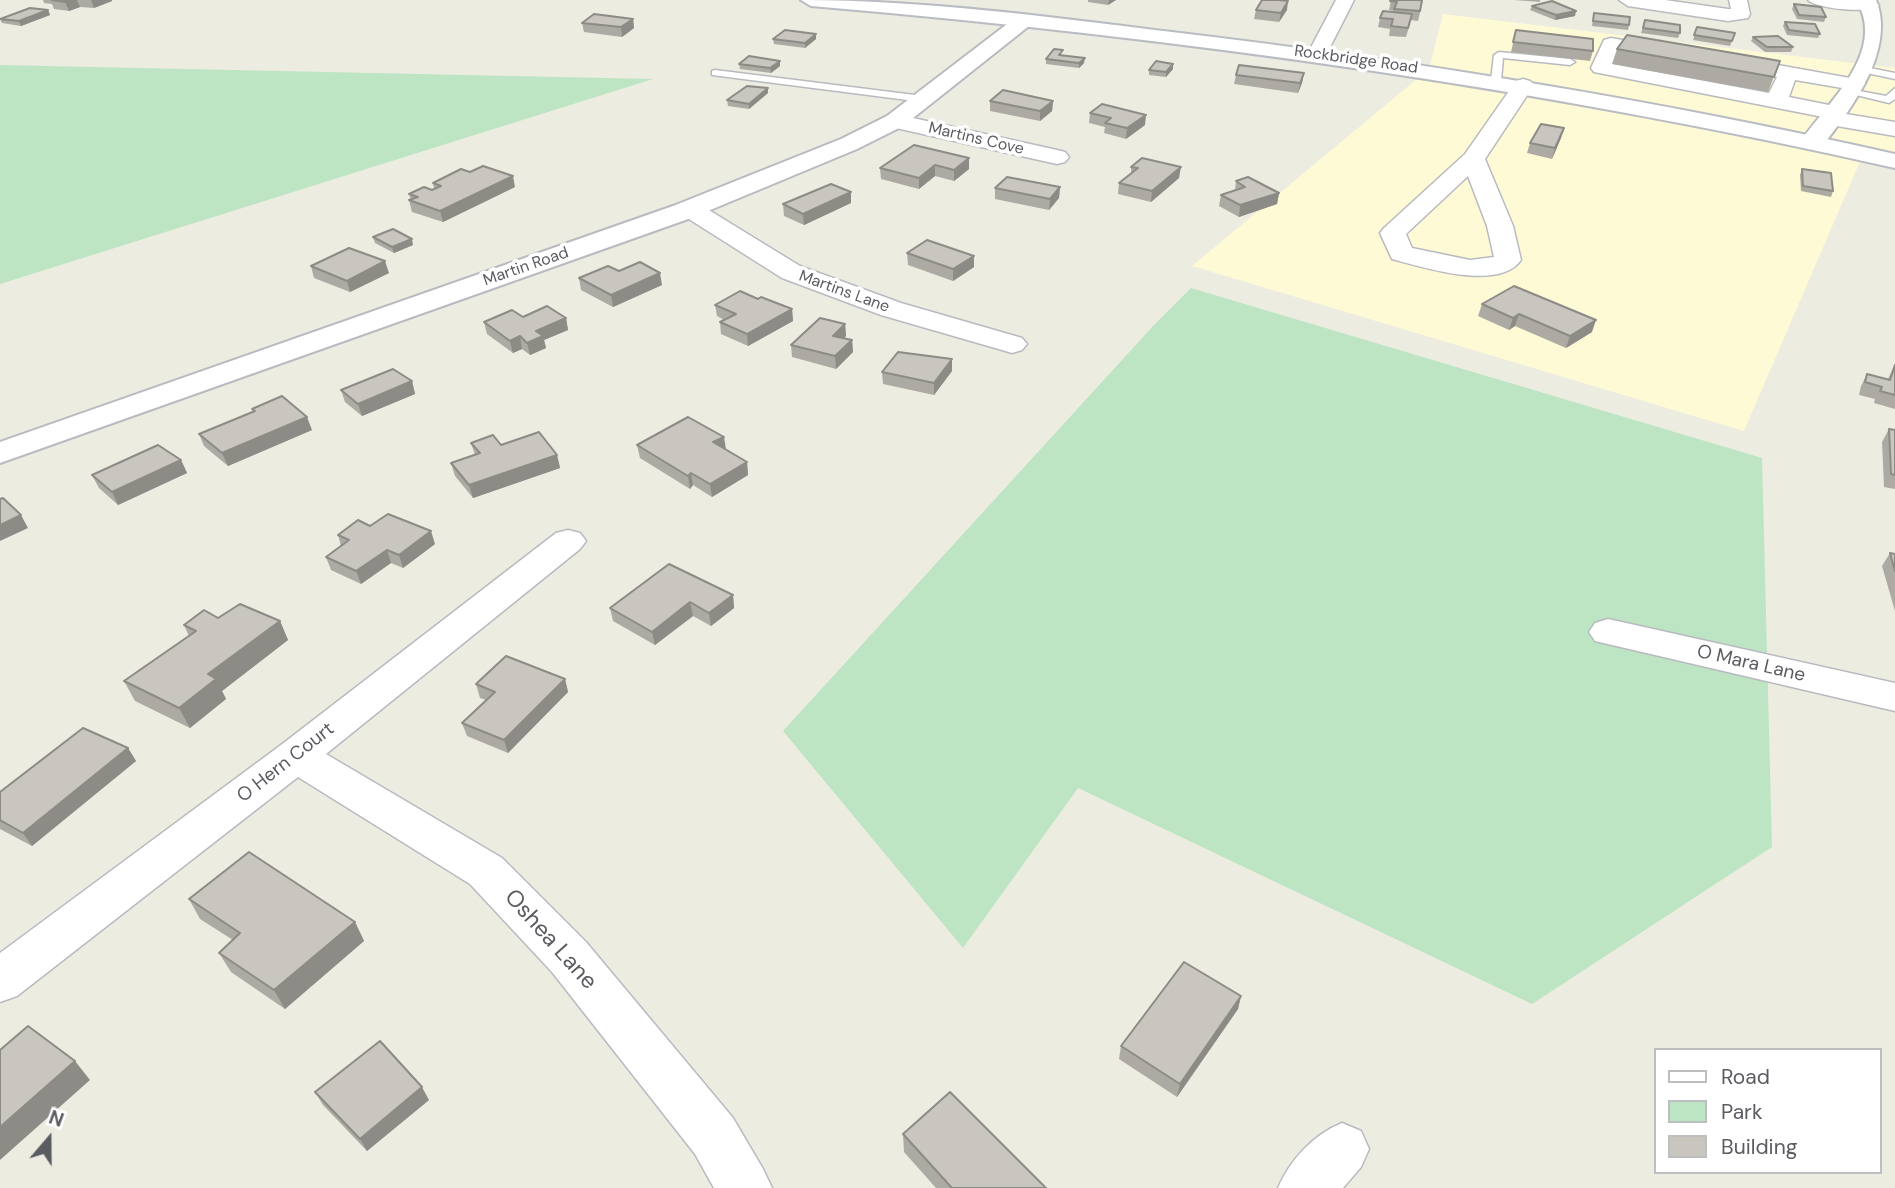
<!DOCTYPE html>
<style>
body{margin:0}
#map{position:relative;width:1895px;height:1188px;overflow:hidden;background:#edece1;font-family:"DM Sans",sans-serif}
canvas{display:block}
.legend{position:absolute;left:1654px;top:1048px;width:228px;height:126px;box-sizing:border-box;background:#fff;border:2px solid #bdbec0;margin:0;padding:9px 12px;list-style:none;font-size:21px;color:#5a5c62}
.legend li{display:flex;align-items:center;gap:14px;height:35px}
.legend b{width:35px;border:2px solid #bdbec0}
.north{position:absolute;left:14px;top:1104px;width:70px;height:70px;-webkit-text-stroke:5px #fff;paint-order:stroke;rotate:20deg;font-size:19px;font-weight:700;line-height:28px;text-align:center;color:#5a5c62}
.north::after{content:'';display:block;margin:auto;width:24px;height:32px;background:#5a5c62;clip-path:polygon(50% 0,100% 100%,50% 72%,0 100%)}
</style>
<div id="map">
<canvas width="1895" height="1188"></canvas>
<ul class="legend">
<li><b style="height:9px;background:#fff"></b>Road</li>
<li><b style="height:19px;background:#bde5c3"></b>Park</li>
<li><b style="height:19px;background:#c8c6be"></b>Building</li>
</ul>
<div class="north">N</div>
</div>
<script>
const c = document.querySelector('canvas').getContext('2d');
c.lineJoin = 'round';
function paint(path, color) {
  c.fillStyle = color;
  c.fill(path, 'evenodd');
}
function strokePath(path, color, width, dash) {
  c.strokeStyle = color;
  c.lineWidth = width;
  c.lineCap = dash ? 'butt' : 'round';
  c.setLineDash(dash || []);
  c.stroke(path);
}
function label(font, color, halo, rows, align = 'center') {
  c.font = font + ' "DM Sans",sans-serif';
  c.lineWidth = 7;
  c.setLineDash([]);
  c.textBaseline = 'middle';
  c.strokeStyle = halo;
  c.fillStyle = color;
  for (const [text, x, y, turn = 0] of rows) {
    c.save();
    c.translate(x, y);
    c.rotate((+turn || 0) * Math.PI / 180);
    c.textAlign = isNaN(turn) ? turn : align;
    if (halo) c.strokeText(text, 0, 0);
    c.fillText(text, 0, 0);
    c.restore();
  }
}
const commercial = new Path2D(`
 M1443,14L1895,68V157L1865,150L1744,431L1192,266L1429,69Z`);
const green = new Path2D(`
 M0,65L653,79L0,284Z
 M1191,288L1762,458L1772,847L1532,1004L1078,788L963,948L783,731L1154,325Z`);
const service = new Path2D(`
 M1499,52L1570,59L1575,62L1570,65L1503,58L1501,80L1496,83L1491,80L1494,55Z
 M1865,67L1895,73V79L1862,72L1860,70Z
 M715,70L923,96L928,99L923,102L712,75V71Z
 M1895,88V99L1889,103L1844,92L1849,89L1886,96Z`);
const minor = new Path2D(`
 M1336,0H1354L1324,59H1310L1307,55Z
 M1619,0H1665L1728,9H1731L1729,0H1747L1750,14L1748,18L1728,21L1628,6Z
 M1808,0H1872L1879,5C1871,14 1816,9 1808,0Z
 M1611,38L1674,49L1677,53L1674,57L1667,59L1618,51L1613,64L1769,93L1777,77L1721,66L1718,62L1721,58L1728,56L1861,80L1865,84L1861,88L1854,90L1795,80L1789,97L1844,108L1846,114L1895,122V136L1825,124L1823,117L1594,72L1591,68L1604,40Z
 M1523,79L1530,81L1534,85L1485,159L1513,226L1521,260C1499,292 1422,267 1392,259L1380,233L1384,228L1465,154L1516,81ZM1468,176L1487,226L1494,257L1470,260L1412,248L1406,234Z
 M895,114L1057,150L1065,152L1069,157L1065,162L1057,164L887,126L884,121L887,116Z
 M690,202L699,204L800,266L901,303L1022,338L1027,344L1022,350L1012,353L1002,350L881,315L782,278L681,214L678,209L681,204Z
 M568,530L580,533L586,541L580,549L326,754L502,858L586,942L733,1118L763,1169L772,1188H714L695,1154L552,972L470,884L298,777L17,996L0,1002V953L281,745L556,533Z
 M1608,619L1895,683V711L1595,641L1589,632L1595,623Z
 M1342,1123L1361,1131L1369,1149L1361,1167L1343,1188H1278C1290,1160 1313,1135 1342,1123Z`);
const tertiary = new Path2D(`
 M1856,0H1876C1895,47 1856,103 1827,140L1821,146H1805L1801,141C1828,102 1888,51 1856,0Z
 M1022,16L1029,18L1032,22L1029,26L903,126L857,149L691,218L0,463V442L673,206L841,139L887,116L1015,18Z`);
const secondary = new Path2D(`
 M801,0C925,0 1049,17 1172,32C1415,61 1656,100 1895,154V168C1538,87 1175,37 811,6Z`);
const wall = new Path2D(`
 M43,0H112V1L94,8L80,7L69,11L54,9L52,4L44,3Z
 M1088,0H1116L1108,5L1088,2Z
 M1391,0H1423L1418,21L1411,20L1406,37L1389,36L1390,29L1378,27L1380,18L1394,12V11L1389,10Z
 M1514,0H1540V2Z
 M1794,4L1826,17L1824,22L1797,19L1792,9Z
 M1532,6L1575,16L1555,20L1530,10Z
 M48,10L50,15L21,26L2,23L0,19Z
 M1256,10H1287L1279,22L1254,19Z
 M1594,13L1629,25L1628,30L1592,26Z
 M633,19L634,28L622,37L584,32L582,23Z
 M1645,20L1680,33L1678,38L1641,33Z
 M1785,22L1820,34L1818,38L1787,35L1783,26Z
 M1697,27L1735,33L1730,46L1693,40Z
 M1516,30L1593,51L1590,61L1511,52Z
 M816,34V39L805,48L774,44L773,39Z
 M1753,37L1793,47L1791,52H1765L1751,41Z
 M1617,49L1780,61L1768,92L1612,64Z
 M1062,55L1084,63L1079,68L1046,64V59Z
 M780,61V66L771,73L740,69L739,64Z
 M1173,64V69L1166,77L1149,75V70Z
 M1304,73L1302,83L1298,93L1234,84L1236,75Z
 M768,93L749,109L728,106L727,100Z
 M990,101H1053L1052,111L1040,121L990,111Z
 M1090,113L1145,125L1126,139L1104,133L1105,127L1089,123Z
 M1561,138L1552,159L1527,153L1530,143Z
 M914,145L969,169L954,181L935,176L919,189L881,179L880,168Z
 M1131,167L1179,178L1151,202L1118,194L1119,183L1131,174Z
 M1802,169L1833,191L1831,197L1801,191L1800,175Z
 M1236,181L1279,193L1277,204L1239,217L1219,206L1221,195L1235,191Z
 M433,183L515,187L443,222L412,212L409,200H411L409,194L434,189Z
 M1060,187L1059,198L1049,210L995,199V188Z
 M851,192V203L804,225L784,216L783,204Z
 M373,237L413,245L394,253L375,243Z
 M907,253L974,256V267L953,281L908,265Z
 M311,266L389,273L350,292L314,278Z
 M619,271L662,285L613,307L581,290L579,278Z
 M758,299L792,309L793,321L748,346L721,334L720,322L724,320L717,316L715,305Z
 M1482,304L1592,332L1566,348L1515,326L1509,330L1478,316Z
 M523,317L566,318L568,330L544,340L546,348L530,355L522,349L513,353L487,334L484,322Z
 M845,324L846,336L844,338L852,340L853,352L836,369L792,357L791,345Z
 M952,359V371L934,395L883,384L882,372Z
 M1895,364V409L1874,403L1875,399L1859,395L1861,386L1867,374L1888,379Z
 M412,381L415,394L362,416L345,402L341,390Z
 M252,409L312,430L228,466L204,446L199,434L253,411Z
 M1889,429L1895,430V489L1884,487L1882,442Z
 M471,443L501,445L557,455L560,468L473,498L455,476L451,463L475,455Z
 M637,445L726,449L747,462L748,475L712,497L693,485L690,489L640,458Z
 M181,460L187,473L118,505L99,488L92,475Z
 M370,526L435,544L403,568L391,563L361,584L331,570L326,557L341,546L338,535Z
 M1890,553L1895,554V611L1882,566Z
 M733,595L734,608L711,626L693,616L655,645L613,621L610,608Z
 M218,618L280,621L288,640L222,691L226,699L190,728L135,701L124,681L189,636L184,625Z
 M565,679L568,692L508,753L467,736L462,723L486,700L480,698L476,684Z
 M128,748L136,761L32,846L0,829V792Z
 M189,899L355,922L364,941L285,1009L231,972L219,953L233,940L200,919Z
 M1241,996L1238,1009L1177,1097L1119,1059L1121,1046Z
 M315,1092L429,1100L367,1151L323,1105Z
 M903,1134L1046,1188H936L904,1152Z`);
const shadedWall = new Path2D(`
 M70,0H77L80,7L69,11L65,2Z
 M91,0H112V1L94,8Z
 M1109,0H1116L1108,5Z
 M1288,1L1287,10L1279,22L1281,13Z
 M48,10L50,15L21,26L19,21Z
 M1576,11L1575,16L1555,20L1556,15Z
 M633,19L634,28L622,37L621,27Z
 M816,34V39L805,48V43Z
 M1085,58L1084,63L1079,68V63Z
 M780,61V66L771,73L770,68Z
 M1173,64V69L1166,77V72Z
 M1304,73L1302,83L1298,93L1300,83Z
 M768,88V93L749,109V104Z
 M1053,101L1052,111L1040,121V111Z
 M1146,115L1145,125L1126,139L1127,128Z
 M1564,128L1561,138L1552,159L1555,148Z
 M969,158V169L954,181V170Z
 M935,165V176L919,189V178Z
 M1181,167L1179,178L1151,202L1152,191Z
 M513,176L515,187L443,222L440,211Z
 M1060,187L1059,198L1049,210L1050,199Z
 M851,192V203L804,225L803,214Z
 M1279,193L1277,204L1239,217L1240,205Z
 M412,239L413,245L394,253L392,247Z
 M974,256V267L953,281V269Z
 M385,261L389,273L350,292L347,281Z
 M660,273L662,285L613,307L611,295Z
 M792,309L793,321L748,346L747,334Z
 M1519,314L1515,326L1509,330L1513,318Z
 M566,318L568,330L544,340L546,348L530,355L527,343L536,331Z
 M1596,320L1592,332L1566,348L1570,336Z
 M845,324L846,336L834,348L833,336Z
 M520,336L522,349L513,353L510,341Z
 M852,340L853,352L836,369L835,356Z
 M952,359V371L934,395V383Z
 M412,381L415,394L362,416L358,404Z
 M307,417L312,430L228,466L222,453Z
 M724,437L726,449L714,455L713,442Z
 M557,455L560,468L473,498L469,485Z
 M181,460L187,473L118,505L112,492Z
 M747,462L748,475L712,497L710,484Z
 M691,473L693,485L690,489L688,476Z
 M21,515L28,528L0,541V525Z
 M431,531L435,544L403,568L399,555Z
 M387,550L391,563L361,584L356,571Z
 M733,595L734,608L711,626L709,613Z
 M690,602L693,616L655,645L652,632Z
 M280,621L288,640L222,691L226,699L190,728L179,708L208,674Z
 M565,679L568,692L508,753L504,740Z
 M128,748L136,761L32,846L23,833Z
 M355,922L364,941L285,1009L274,990Z
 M1241,996L1238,1009L1177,1097L1180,1084Z
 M75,1061L90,1080L0,1160V1127Z
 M422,1087L429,1100L367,1151L360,1139Z`);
const building = new Path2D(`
 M52,0H70L65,2Z
 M1262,0H1279L1288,1L1281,13L1256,10Z
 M1391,0H1422L1420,11L1394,9L1397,2L1390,1Z
 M1552,1L1576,11L1556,15L1532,6Z
 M1794,4L1821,7L1826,17L1799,15Z
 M30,8L48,10L19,21L0,19Z
 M1383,11L1412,14L1408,28L1391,26L1393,19L1380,18Z
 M1594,13L1630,17L1629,25L1593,21Z
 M594,14L633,19L621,27L582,23Z
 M1645,20L1680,25V33L1643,28Z
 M1785,22L1815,24L1820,34L1789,30Z
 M1697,27L1735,33L1732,41L1694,35Z
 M785,30L816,34L805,43L773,39Z
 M1516,30L1593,39V51L1513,42Z
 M1627,35L1780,61L1774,77L1617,49Z
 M1778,36L1793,47H1767L1753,37Z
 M1054,49L1063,50L1059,55L1085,58L1079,63L1046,59Z
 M749,56L780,61L770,68L739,64Z
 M1156,61L1173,64L1166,72L1149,70Z
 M1239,65L1304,73L1300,83L1236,75Z
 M747,86L768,88L749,104L727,100Z
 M1003,90L1053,101L1040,111L990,101Z
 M1102,104L1146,115L1127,128L1105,123L1111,118L1090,113Z
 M1541,124L1564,128L1555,148L1530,143Z
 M914,145L969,158L954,170L935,165L919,178L880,168Z
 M1142,158L1181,167L1152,191L1119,183L1138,168L1131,167Z
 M483,166L513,176L440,211L409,200L418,197L409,194L424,187L432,190L441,186L433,183L461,169L470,172Z
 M1802,169L1831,173L1833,191L1803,186Z
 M1007,177L1060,187L1050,199L995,188Z
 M1248,177L1279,193L1240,205L1221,195L1245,187L1236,181Z
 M831,184L851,192L803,214L783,204Z
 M393,229L412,239L392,247L373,237Z
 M927,240L974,256L953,269L907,253Z
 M349,248L385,261L347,281L311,266Z
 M640,262L660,273L611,295L579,278L608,266L619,271Z
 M1514,286L1596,320L1570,336L1519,314L1513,318L1482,304Z
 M740,291L758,299L761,297L792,309L747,334L720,322L736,314L715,305Z
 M547,306L566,318L536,331L543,336L527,343L520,336L510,341L484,322L512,310L523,317Z
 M820,318L845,324L833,336L852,340L835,356L791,345Z
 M898,352L952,359L934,383L882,372Z
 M1895,365V395L1880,391L1882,387L1865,382L1867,374L1890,380Z
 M393,369L412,381L358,404L341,390Z
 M282,396L307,417L222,453L199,434L255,411L252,409Z
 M688,417L724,437L713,442L747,462L710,484L691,473L688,476L637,445Z
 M1889,429L1895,430V475L1891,474Z
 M539,432L557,455L469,485L451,463L480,453L471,443L493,435L501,445Z
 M158,445L181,460L112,492L92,475Z
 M3,498L21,515L0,525V499Z
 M388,514L431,531L399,555L387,550L356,571L326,557L349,540L338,535L358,520L370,526Z
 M1890,553L1895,554V571Z
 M669,564L733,595L709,613L690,602L652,632L610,608Z
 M240,604L280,621L208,674L216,679L179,708L124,681L196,631L184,625L204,610L218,618Z
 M506,656L565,679L504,740L462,723L495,692L476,684Z
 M83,728L128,748L23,833L0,820V792Z
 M249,852L355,922L274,990L219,953L240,933L189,899Z
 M1184,962L1241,996L1180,1084L1121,1046Z
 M28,1026L75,1061L0,1127V1050Z
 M380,1041L422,1087L360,1139L315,1092Z
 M950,1092L1046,1188H952L903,1134Z`);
const farStreetnames = [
 ["Rockbridge Road",1356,60,8],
 ["Martins Cove",976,139,13],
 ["Martin Road",526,267,-19],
 ["Martins Lane",844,292,20]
];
const streetNames = [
 ["O Mara Lane",1751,664,13],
 ["O Hern Court",286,763,-38]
];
const nearStreetnames = [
 ["Oshea Lane",550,940,48]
];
paint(commercial, '#fefad5');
paint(green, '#bde5c3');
strokePath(service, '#b9bac0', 3);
strokePath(minor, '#b9bac0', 3);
strokePath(tertiary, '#b9bac0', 4);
strokePath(secondary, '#babcc3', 4);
paint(service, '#fff');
paint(minor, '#fff');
paint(tertiary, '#fff');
paint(secondary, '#fff');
paint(wall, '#acaaa3');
paint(shadedWall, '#8c8b85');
paint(building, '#c8c6be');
strokePath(building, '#8c8b85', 2);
label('16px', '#5a5c62', '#fff', farStreetnames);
label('19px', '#5a5c62', '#fff', streetNames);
label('23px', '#5a5c62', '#fff', nearStreetnames);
</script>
